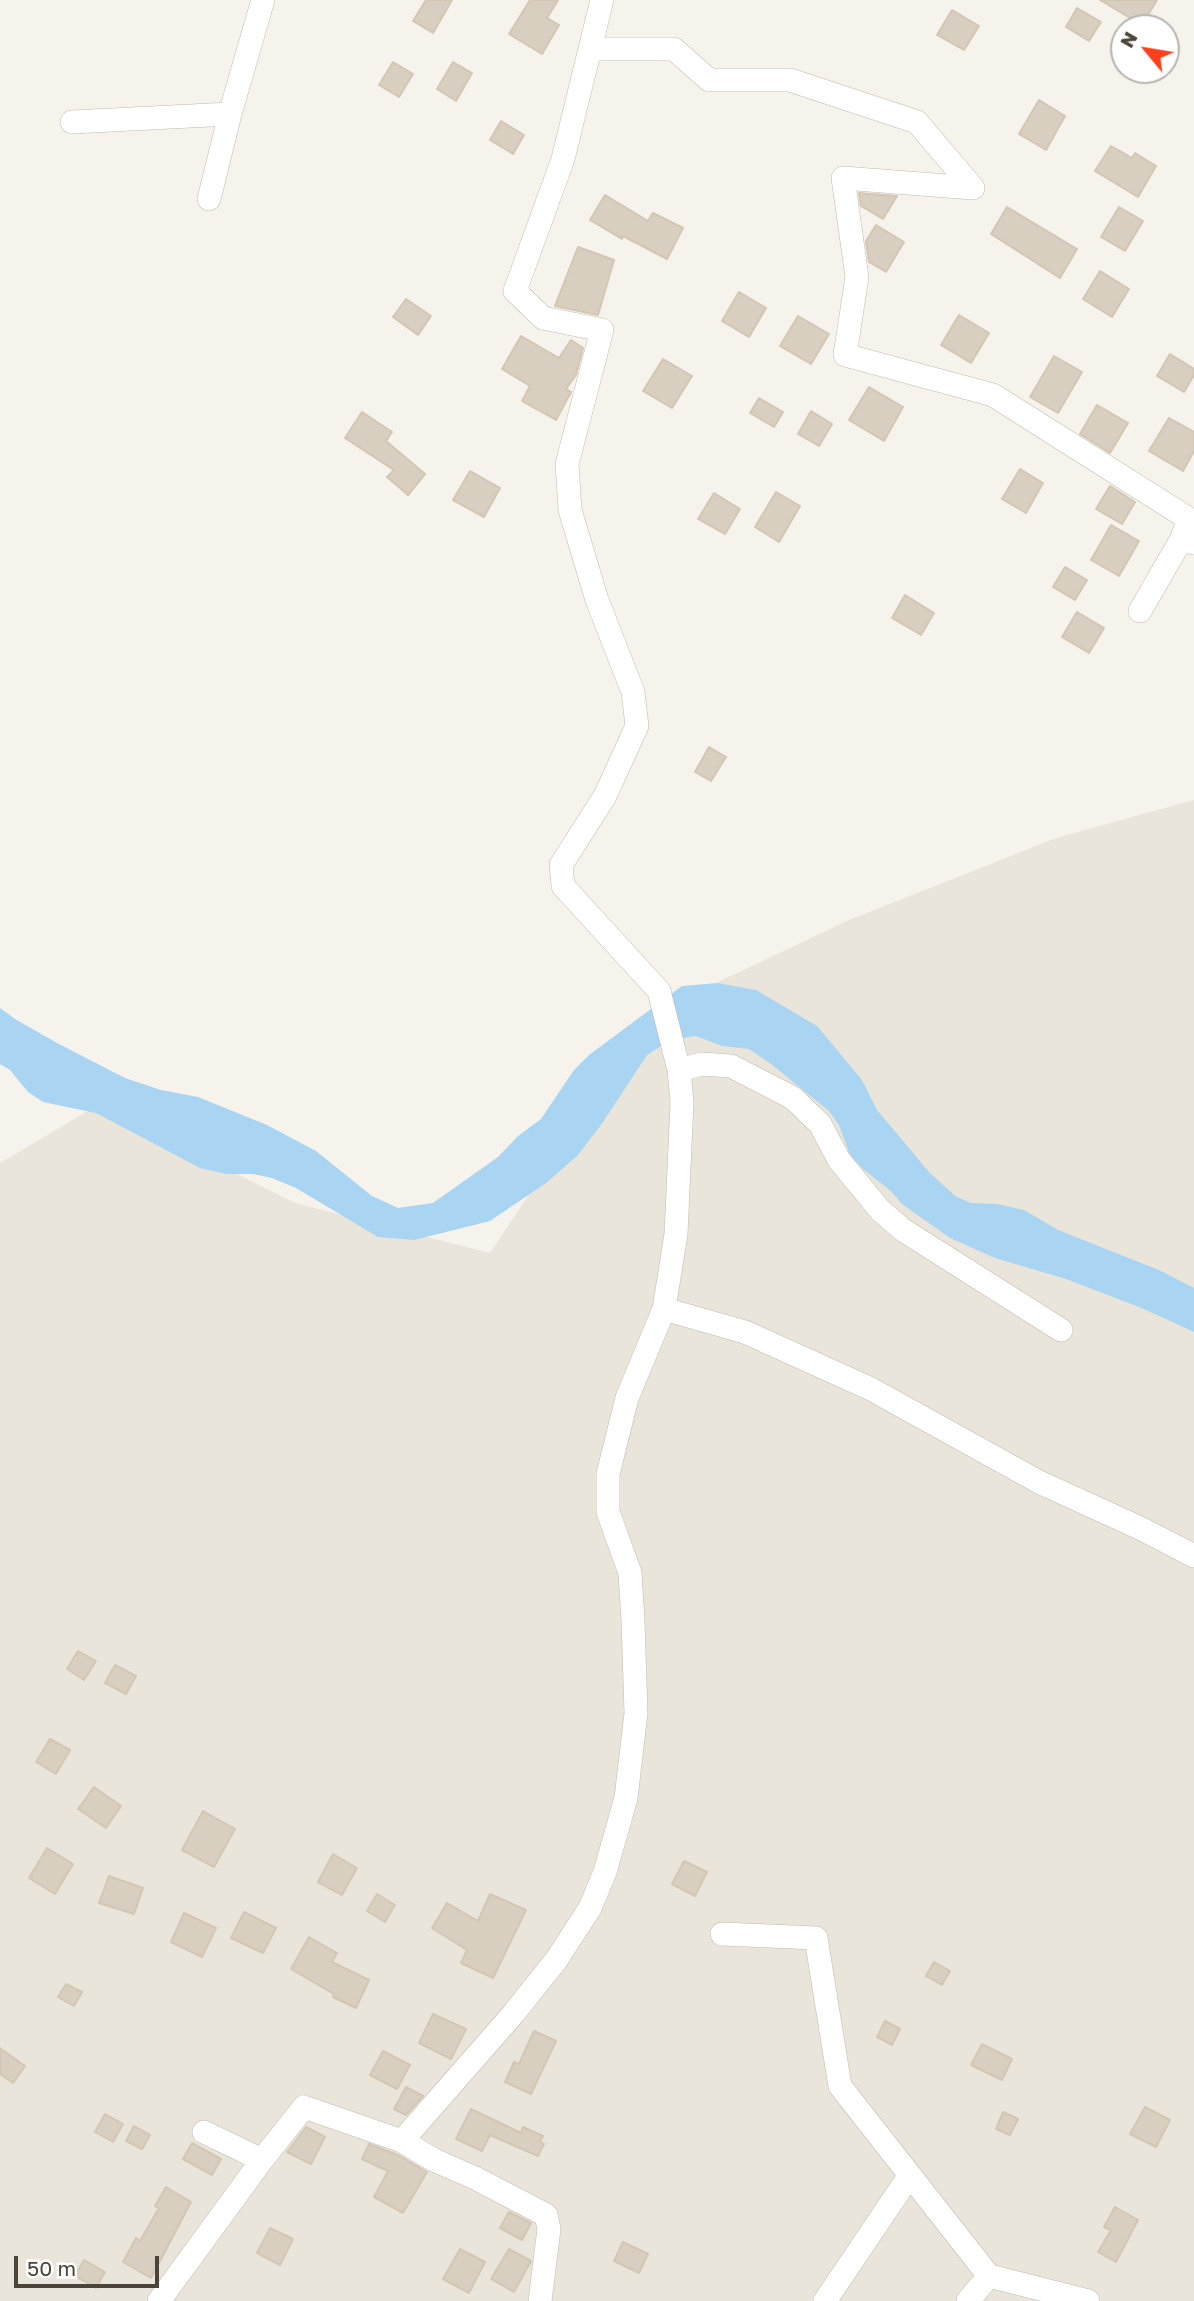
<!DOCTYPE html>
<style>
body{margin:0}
#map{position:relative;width:1194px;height:2301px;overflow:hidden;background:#f6f3ec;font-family:"Golos Text",sans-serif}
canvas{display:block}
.north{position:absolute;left:1110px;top:14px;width:70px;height:70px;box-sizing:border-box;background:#fff;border:2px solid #b7b4b0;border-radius:50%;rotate:300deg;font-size:19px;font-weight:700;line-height:28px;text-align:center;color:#4b4439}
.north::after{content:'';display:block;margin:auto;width:24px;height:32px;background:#fc3f1d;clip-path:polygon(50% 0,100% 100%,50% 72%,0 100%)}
.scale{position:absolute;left:14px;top:2256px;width:145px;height:32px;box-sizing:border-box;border:4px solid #4b4439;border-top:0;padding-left:9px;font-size:21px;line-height:24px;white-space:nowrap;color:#4b4439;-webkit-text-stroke:5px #fff;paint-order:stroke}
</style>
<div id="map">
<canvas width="1194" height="2301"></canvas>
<div class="north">N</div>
<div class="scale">50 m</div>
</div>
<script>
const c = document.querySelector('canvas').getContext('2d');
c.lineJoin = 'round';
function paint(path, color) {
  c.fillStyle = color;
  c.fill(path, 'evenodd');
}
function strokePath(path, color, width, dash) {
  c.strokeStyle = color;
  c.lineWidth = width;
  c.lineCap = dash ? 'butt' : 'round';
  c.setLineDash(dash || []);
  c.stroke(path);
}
const residential = new Path2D(`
 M1194,800V2301H0V1163L98,1105L295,1203L490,1253L648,1015L847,921L1056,838Z`);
const water = new Path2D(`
 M717,983L756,990L817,1026L862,1080L877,1110L929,1172L955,1196L971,1203L997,1204L1024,1210L1058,1230L1159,1270L1194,1288V1332L1144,1309L1066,1279L995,1258L950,1238L902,1204L891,1191L863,1169L850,1155L839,1125L829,1111L771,1064L749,1049L722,1046L696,1036L670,1040L647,1055L601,1125L577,1156L546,1183L490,1221L414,1240L378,1237L296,1188L272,1178L253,1174H226L200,1168L96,1113L43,1102L28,1092L10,1070L0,1064V1008L15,1019L57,1043L125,1078L161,1090L198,1097L267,1125L316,1151L372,1196L398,1208L433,1203L498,1157L518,1136L541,1119L574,1070L589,1055L682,986Z`);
const building = new Path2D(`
 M426,0H452L433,33L413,21Z
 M530,0H558L547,18L559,25L542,54L509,34Z
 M1100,0H1157L1142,25Z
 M1077,8L1101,22L1089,41L1066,27Z
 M952,10L979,26L964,50L937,35Z
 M393,62L413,74L399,97L379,85Z
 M453,62L472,73L456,101L437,89Z
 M1039,100L1065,116L1046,150L1019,134Z
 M501,121L524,135L513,154L490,140Z
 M1111,146L1132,158L1135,153L1156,166L1138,197L1095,171Z
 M859,193L897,196L883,219L861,206Z
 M605,195L648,221L653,213L683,228L667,259L623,236L622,239L590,220Z
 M1007,207L1077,249L1060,278L991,234Z
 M1119,207L1143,221L1125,251L1101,237Z
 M876,225L904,242L886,272L869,262L866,241Z
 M578,247L614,260L598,315L555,306Z
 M1100,271L1129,289L1112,317L1083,299Z
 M739,292L766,308L749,337L722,321Z
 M406,299L431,316L418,335L393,317Z
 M959,315L989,333L971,363L941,345Z
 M798,316L829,334L811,364L780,346Z
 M521,336L559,358L571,340L583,348L576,375L566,389L571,392L556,420L522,401L530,386L502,369Z
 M1170,354L1194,369V375L1184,392L1157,376Z
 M1054,356L1082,372L1058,413L1030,397Z
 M663,359L692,376L672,408L643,391Z
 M869,387L903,407L884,441L849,420Z
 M759,398L783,412L774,427L750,413Z
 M1097,405L1128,423L1110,453L1080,434Z
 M811,411L832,424L819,446L798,434Z
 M362,412L392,432L386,441L425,474L408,495L387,477L394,470L345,438Z
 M1169,418L1194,432V451L1183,471L1149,451Z
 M1020,469L1043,483L1026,513L1002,499Z
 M470,471L500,488L484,517L453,500Z
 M1110,486L1135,502L1122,524L1096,509Z
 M776,492L800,506L779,542L755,527Z
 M714,493L740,509L725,534L698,519Z
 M1111,525L1139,541L1119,576L1091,560Z
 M1065,567L1087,580L1075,600L1053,587Z
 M905,595L934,613L921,635L892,618Z
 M1077,612L1104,628L1089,653L1062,637Z
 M709,747L726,757L711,781L695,772Z
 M78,1651L96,1661L84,1680L67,1669Z
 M115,1665L136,1676L126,1694L105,1683Z
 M50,1739L70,1750L56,1774L36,1762Z
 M94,1787L121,1806L106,1828L78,1809Z
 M203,1811L235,1829L214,1867L182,1850Z
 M47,1848L73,1864L55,1894L29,1878Z
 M333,1854L357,1868L342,1895L318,1882Z
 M684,1861L707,1872L695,1896L672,1884Z
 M109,1876L143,1888L134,1914L99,1903Z
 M377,1894L395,1905L385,1922L367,1911Z
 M490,1894L526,1910L493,1978L461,1963L467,1950L432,1928L447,1903L478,1921Z
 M244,1912L276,1928L263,1953L231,1938Z
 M184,1913L216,1928L202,1957L171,1942Z
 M309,1937L337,1953L332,1962L369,1980L356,2008L333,1997L334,1994L291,1969Z
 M934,1962L950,1971L942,1985L926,1976Z
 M66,1984L82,1992L74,2006L58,1997Z
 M433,2014L466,2029L451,2059L419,2043Z
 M885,2021L900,2029L892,2045L877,2037Z
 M534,2031L556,2041L531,2094L505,2082L514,2062L519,2064Z
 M982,2044L1012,2059L1002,2080L971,2065Z
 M0,2048L25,2066L13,2083L0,2074Z
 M383,2051L410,2065L397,2089L370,2075Z
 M406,2087L423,2096L406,2115L394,2109Z
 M1145,2107L1170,2120L1156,2147L1130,2134Z
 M471,2109L521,2133L523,2127L543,2136L540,2142L544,2144L538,2156L490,2135L482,2151L456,2139Z
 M1003,2112L1018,2119L1010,2135L996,2129Z
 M105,2114L123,2124L113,2142L95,2132Z
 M134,2126L150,2135L142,2149L126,2141Z
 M306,2127L325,2137L311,2164L287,2152Z
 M192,2143L221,2159L212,2175L183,2159Z
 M369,2144L398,2155L427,2172L403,2213L374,2197L388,2171L362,2159Z
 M166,2187L191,2202L151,2278L123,2262L136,2238L140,2241L159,2208L155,2206Z
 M1115,2207L1138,2220L1116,2262L1098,2252L1111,2230L1104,2227Z
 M509,2212L531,2223L522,2240L500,2228Z
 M270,2228L293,2239L280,2265L257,2253Z
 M623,2242L648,2254L639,2273L614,2261Z
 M460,2249L485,2262L469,2293L443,2279Z
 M509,2249L531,2261L514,2292L491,2279Z
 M84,2260L105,2272L96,2288L75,2276Z`);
const street = new Path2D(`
 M591,49H674L709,80H790L917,122L973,188L843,178L857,277L845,355L993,395L1189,519L1181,540
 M72,122L230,114
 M209,199L230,114L263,0
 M1140,611L1181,540L1194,543
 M679,1070L702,1064L731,1066L793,1098L820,1124L839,1160L880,1210L903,1230L1061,1330
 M664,1309L745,1332L871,1389L1039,1482L1142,1529L1194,1556
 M722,1934L816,1938L840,2086L989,2276L968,2301
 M204,2132L262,2160L304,2107L402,2141L434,2160L475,2178L546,2215L549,2229L540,2301
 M402,2141L514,2013L557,1959L590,1908L605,1872L626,1798L636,1713L633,1621L630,1573L608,1512V1474L627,1398L664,1309L676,1234L682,1102L679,1070L659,991L563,886L561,865L605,796L637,726L633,692L597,600L570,510L567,464L602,330L543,318L515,291L563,159L602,0
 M989,2276L1088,2301
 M159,2301L262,2160
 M825,2301L910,2175`);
paint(residential, '#eae5da');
paint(water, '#a9d4f2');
paint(building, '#d8cfc1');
strokePath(building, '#d3c7b4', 2);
strokePath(street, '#c2bbae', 24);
strokePath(street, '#fff', 23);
</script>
